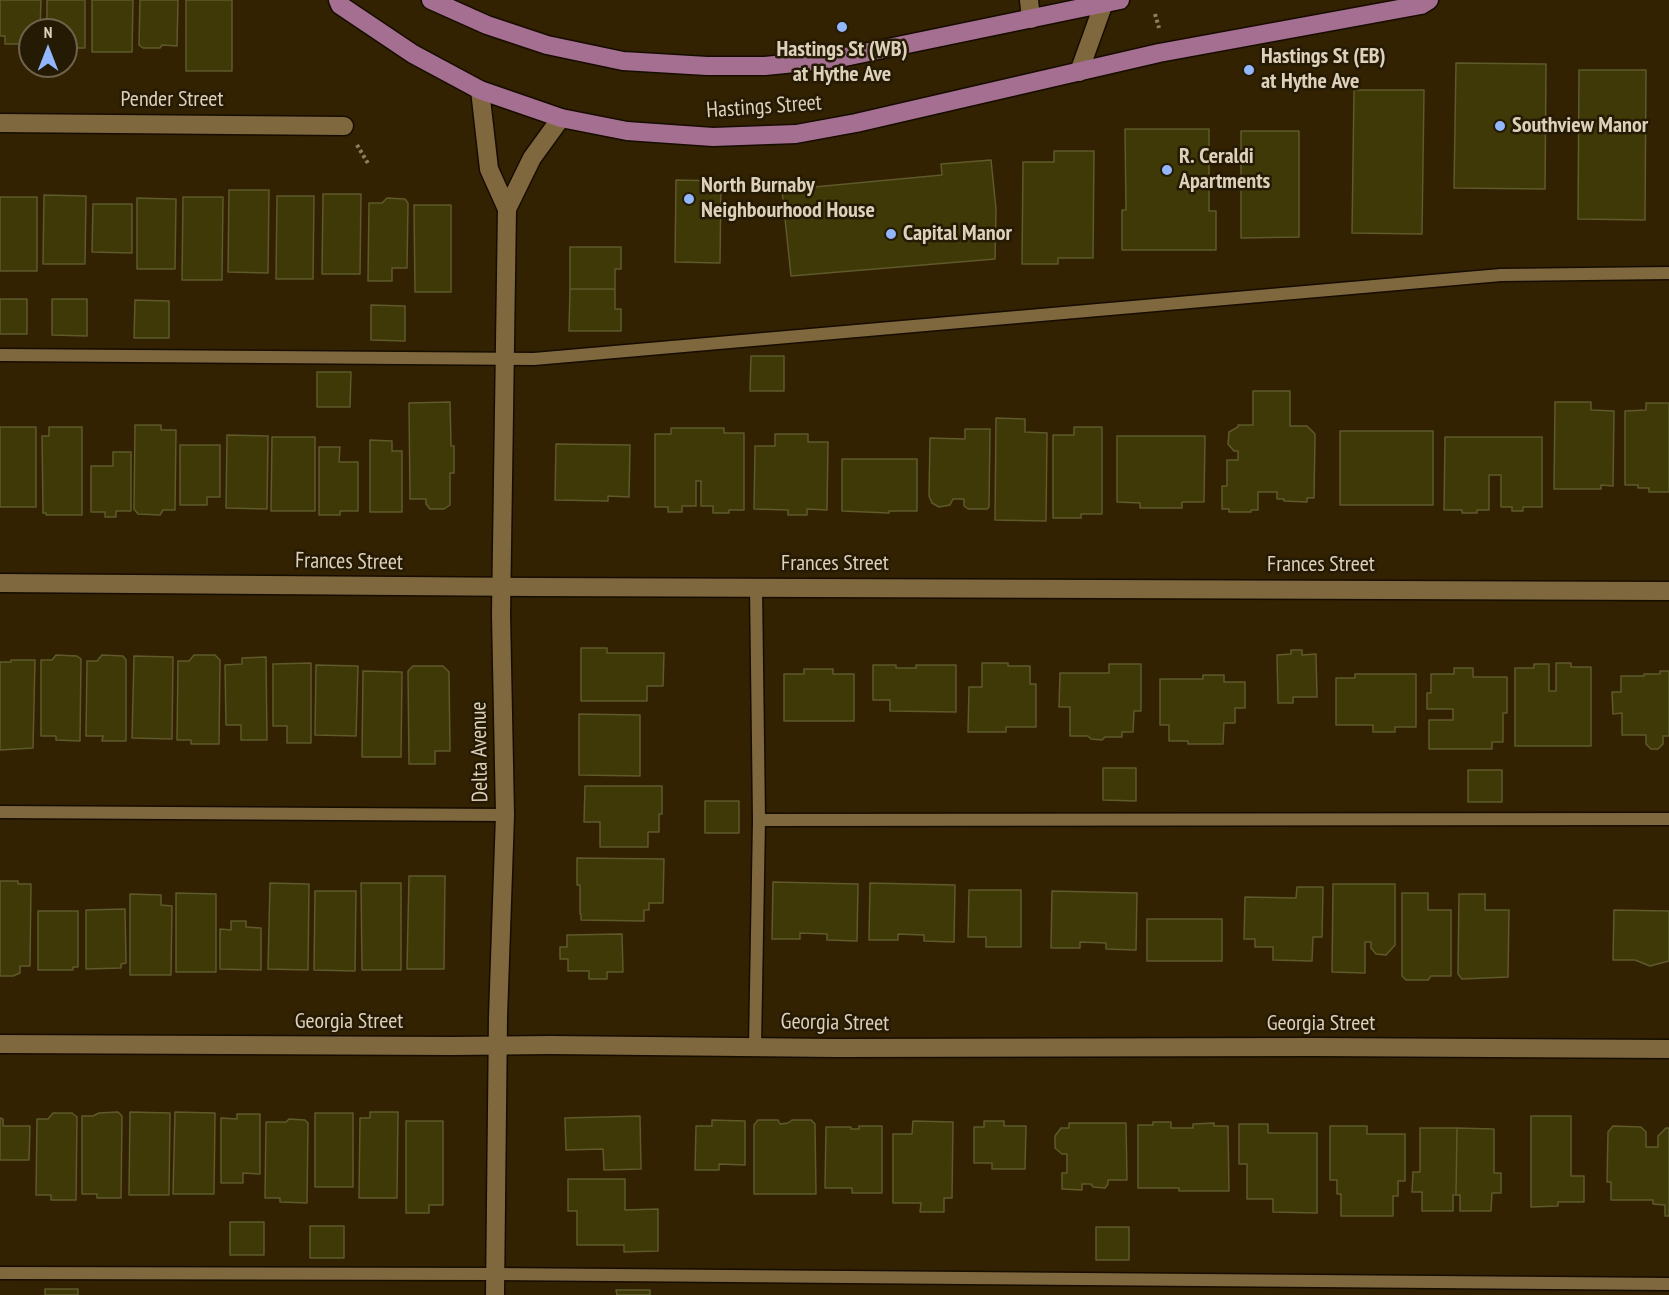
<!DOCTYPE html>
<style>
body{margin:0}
#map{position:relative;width:1669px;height:1295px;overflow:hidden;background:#322201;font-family:"PT Sans Narrow",sans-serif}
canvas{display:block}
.north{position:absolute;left:18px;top:18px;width:60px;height:60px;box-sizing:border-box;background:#251a04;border:2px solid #6f634d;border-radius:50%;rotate:0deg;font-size:16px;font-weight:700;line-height:24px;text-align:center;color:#ded1bb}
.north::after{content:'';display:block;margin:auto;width:21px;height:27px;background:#92b7fd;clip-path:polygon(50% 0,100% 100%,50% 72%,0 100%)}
</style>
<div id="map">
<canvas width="1669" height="1295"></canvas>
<div class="north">N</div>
</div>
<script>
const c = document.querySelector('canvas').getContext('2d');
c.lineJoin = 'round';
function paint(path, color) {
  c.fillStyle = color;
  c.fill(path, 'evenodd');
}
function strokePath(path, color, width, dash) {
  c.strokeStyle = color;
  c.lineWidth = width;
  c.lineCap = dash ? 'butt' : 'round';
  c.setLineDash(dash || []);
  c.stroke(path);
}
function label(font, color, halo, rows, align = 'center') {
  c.font = font + ' "PT Sans Narrow",sans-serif';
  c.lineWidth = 5;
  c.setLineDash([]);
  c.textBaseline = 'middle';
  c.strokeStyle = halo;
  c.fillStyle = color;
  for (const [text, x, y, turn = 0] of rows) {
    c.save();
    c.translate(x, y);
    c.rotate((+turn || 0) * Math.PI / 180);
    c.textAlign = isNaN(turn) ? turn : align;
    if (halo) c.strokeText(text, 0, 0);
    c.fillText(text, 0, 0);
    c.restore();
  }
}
const building = new Path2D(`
 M0,0H41L40,30H30V44H5V36H0Z
 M47,0H85V48H66V30H47Z
 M92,0H133L132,52H92Z
 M140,0H178L177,46L162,45L160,48H143L139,45Z
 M186,0H232V71H186Z
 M1456,63L1546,64L1545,189L1454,188Z
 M1579,70H1646L1645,220L1578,219Z
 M1354,90H1424L1422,234L1352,233Z
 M1125,129H1209V211H1216V250H1122V210H1126Z
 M1241,131H1299V237L1241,238Z
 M1054,151H1094L1093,258H1058V264H1022L1023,162H1054Z
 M991,160L996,209L995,259L791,276L782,190L942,175L941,164Z
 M676,180L721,181L720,263L675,262Z
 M229,190H269L268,273L228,272Z
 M323,194H361L360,274H322Z
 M44,195L86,196L85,264H43Z
 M277,196H314L313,279H276Z
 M0,197H37V271H0Z
 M183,197H223L222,280H182Z
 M137,198L176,199L175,269H137Z
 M387,198L405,199L408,203L407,268H392V281H368L369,203H382Z
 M93,204H132V253L92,252Z
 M414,205H451V292H415Z
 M570,247H621V269H615V289H570Z
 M570,289H615V309H621V331H569Z
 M0,299H27V334H0Z
 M52,299H87V336L52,335Z
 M135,300L169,301V338H134Z
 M371,305L405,306V341L371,340Z
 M751,356H784V391H750Z
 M317,372H351L350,407H317Z
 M1253,391H1290V426H1307L1315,434L1314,498H1307V502L1284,501V499H1277V492H1258V510H1251V512H1229V509H1222V486H1227V460H1238V451H1234L1228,444L1229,432L1238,427V425H1253Z
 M450,402L451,446H454V473H450V505L444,509H430L426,504V499H410L409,403Z
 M1555,402H1591V410L1614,411L1613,486L1601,485V489H1554Z
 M1646,403H1669V492H1649V488H1638V485H1625V411L1646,410Z
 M996,418L1025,419V432L1047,433L1046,521L995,520Z
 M135,425H161V430H176L175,510H163L160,515L138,514L134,509Z
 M0,427H36V507H0Z
 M49,427H82V515H46V513H43L42,436H49Z
 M1074,427H1102V514H1081V518H1053V435H1074Z
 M671,428H724V433H744V510H729V513H713V506H701V481H696V506H682V512H668V507H655V434H671Z
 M965,429H990L989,507L987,509H968L964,506V499H953L950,505L939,507L932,503L929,496L930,438L965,439Z
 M1340,431H1433V505H1340Z
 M775,434H808V442H828L827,510L807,509V515H788V510L754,509L755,446H775Z
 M227,435L268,436L267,509L226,508Z
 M1117,436H1205L1204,502H1182V508H1140V503L1117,502Z
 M272,437H315V511H271Z
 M1445,437H1542V507H1523V511H1512V507H1501V475H1489V510H1477V513H1462V510H1444Z
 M370,440L392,441V451H402V512H370Z
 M556,444L630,445L629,497L608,496V501L555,500Z
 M180,445H220V497H207V505H180Z
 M319,447H340L339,462H358V511H340V515H319Z
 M113,452H131V511H116V517H105V512H91V466H113Z
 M842,459H917V511H889V513L842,511Z
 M581,648H607V653H664L663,686H647V701H581Z
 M1291,650H1302V655L1316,654L1317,697H1293V703H1278L1277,655L1291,654Z
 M56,655L77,656L81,659L80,741L56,740V736H41V660H52Z
 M102,655L123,656L126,660V741H102L103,736H86L87,661H97Z
 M194,655H215L220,660L219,744H191V740H177L178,661H189Z
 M134,656L173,657L172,739L132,738Z
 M266,657L267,740H241V725H226L225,665L242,664V658Z
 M11,660H35L33,748L0,750V662H11Z
 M311,663V743H287V726H273V664Z
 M982,663H1008V666H1030V684H1036V727H1006V732H968L969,687H982Z
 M1556,663H1571V667H1591V746H1515V668H1534V664H1549V691H1556Z
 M1109,664H1141V711H1134L1133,732H1122V737H1105L1102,740L1091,739L1088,736H1070V707H1059L1060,673H1109Z
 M316,665L358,666L356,736L315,735Z
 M873,665H896V668H916V665H956V712L890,711V700H873Z
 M413,666H443L449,672L450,751H435V764H409L408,671Z
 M1454,668H1473V677H1507V713H1503V742H1492V749H1429V720H1453V709H1427V693H1431V674H1454Z
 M804,669H833V674H854V721H784V674H804Z
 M363,671L402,672L401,757H362Z
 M1660,671H1669V736H1663V744L1658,749H1651L1646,744V735H1622V713L1613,714L1612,692H1621V676H1644V674H1660Z
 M1355,674H1416V727H1395V732H1373V725H1336V678H1355Z
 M1203,675H1224V682H1245V708H1235V723H1224L1223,744H1188V741H1169V725H1160V679H1203Z
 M579,714L640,715V776L579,775Z
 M1103,768H1136V801L1103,800Z
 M1468,770H1502V802H1468Z
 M585,786H662V814H659V832H648V847H600V822H584Z
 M705,801H739V833H705Z
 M577,858L664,859L663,903H649V910H644V921L581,920V914H580V885H577Z
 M409,876H445L444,969H407Z
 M0,881H18V884H31L30,966H20V973L13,976H0Z
 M773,882L858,884L857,941L827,940V934L800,933V939H772Z
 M270,883L309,884L308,970L268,969Z
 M361,883H401V970H362Z
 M870,883L955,885L954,942L924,941V935L898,934V940H869Z
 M1333,884H1395V945L1386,955L1376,954L1371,948V942H1365V973L1332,972Z
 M1297,887H1323L1322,937H1313L1312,961L1273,960V947H1255V939H1244L1245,897L1296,898Z
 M969,890H1021V947H986V937H968Z
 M315,891H356L355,971L314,970Z
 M1052,891L1137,893L1136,950L1106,949V943L1080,942V948H1051Z
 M176,893L216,894V972H176Z
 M1402,893H1428V910H1451V976H1431L1428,980H1406L1402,976Z
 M130,894L161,895V905L172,906L171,975H130Z
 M1459,894H1485V910H1509L1508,977L1462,979L1458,974Z
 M125,909L126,963L121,964V968L86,969V910Z
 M1614,910L1669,911V961L1650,966L1635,960H1613Z
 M38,911H78V967H73V970H38Z
 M1147,919H1222V961H1147Z
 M231,921H246V927L261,928V970L220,969V929L231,930Z
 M622,934L623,972H607V979H589V971H568V959H560V947H567V935Z
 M118,1112L122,1116L121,1198H97V1194H82V1116H93L99,1113Z
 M130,1112L170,1113L169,1195H129Z
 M175,1112L215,1113L214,1194H173Z
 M370,1112H398L397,1198H359L360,1118H370Z
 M53,1113H72L77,1117L76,1200H51V1195H36L37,1119H48Z
 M315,1113H353V1187H315Z
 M237,1114H260V1174L243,1173V1183H221V1118L237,1119Z
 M640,1116L641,1169L604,1170L603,1149L566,1150L565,1118Z
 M1531,1116H1571V1176H1584V1202H1558V1206L1531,1207Z
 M0,1118L3,1119V1126H30L29,1160H0Z
 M289,1119L305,1120L308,1123L307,1203L280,1202V1198H265L266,1122H286Z
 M712,1120L745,1121V1165L719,1164V1170H695L696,1126H712Z
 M758,1120H778L780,1124L788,1123L792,1120H811L815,1124L816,1194H754V1125Z
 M406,1121H443V1205H429V1213H406Z
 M913,1121L953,1122L952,1198H944V1212H920L921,1203H893V1134H912Z
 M984,1121H1004V1126H1026L1025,1169H992V1163H974V1127H984Z
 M1153,1122H1171V1128H1193V1124L1214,1123V1126H1228L1229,1191H1179V1188H1138V1125H1153Z
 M1069,1123H1126L1127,1180H1108V1184L1105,1188L1093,1187L1091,1184H1082V1190L1062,1189V1173H1067V1154H1062L1055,1148V1136L1061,1128H1069Z
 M1239,1124H1268V1133H1317V1213L1273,1212V1199H1247V1164H1239Z
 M859,1126H882V1193H852V1188H825L826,1127H851V1129H859Z
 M1330,1126H1367V1134H1405V1181H1398V1196H1393V1216H1341V1194H1337V1180H1330Z
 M1613,1126L1641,1127L1646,1132V1147H1658V1136L1666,1128H1669V1216H1665V1205L1653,1204V1200H1611V1182H1607L1608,1132Z
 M1420,1128H1457L1456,1195H1453V1211H1422V1192H1412L1413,1172H1420Z
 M1457,1128L1494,1129V1173H1501V1193H1492L1491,1211H1460V1195H1456Z
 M568,1179H625V1210L658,1209V1251L624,1252V1245H577V1211H568Z
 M230,1222H264V1255H230Z
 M310,1226H344V1258H310Z
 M1096,1227H1129V1260H1096Z
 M45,1289H78V1295H45Z
 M616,1290H650V1295H617Z`);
const path = new Path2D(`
 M1155,14L1159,28
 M357,145L369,165`);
const lane = new Path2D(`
 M0,355L534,359L1501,275L1669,273
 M0,812L505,815
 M759,820L1669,819
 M755,1046L759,820L756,587
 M0,1273L495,1274L1669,1284`);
const street = new Path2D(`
 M1029,0L1031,19
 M1079,72L1105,0
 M0,123L344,126
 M0,583L532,587L1669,591
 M0,1044L453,1046L551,1045L836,1048L1315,1047L1669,1049`);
const secondary = new Path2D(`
 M480,90L489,169L507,209
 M495,1295L498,1017L505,815L501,614L507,209L532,158L561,118`);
const primary = new Path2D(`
 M338,0L340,5L413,54L480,90L561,118L627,131L713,137L796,134L856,123L1159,53L1421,5L1429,0
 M431,0L487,25L547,45L623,61L707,66H765L835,59L1120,0`);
const markers = [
 [842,27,6,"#92b7fd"],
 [1249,70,6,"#92b7fd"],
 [1500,126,6,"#92b7fd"],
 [1167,170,6,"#92b7fd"],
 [689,199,6,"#92b7fd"],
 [891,234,6,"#92b7fd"]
];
const poiNames = [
 ["Hastings St (WB)",842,50,"center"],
 ["at Hythe Ave",842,75,"center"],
 ["Hastings St (EB)",1261,57],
 ["at Hythe Ave",1261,82],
 ["Southview Manor",1512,126],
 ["R. Ceraldi",1179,157],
 ["Apartments",1179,182],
 ["North Burnaby",701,186],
 ["Neighbourhood House",701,211],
 ["Capital Manor",903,234]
];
const streetNames = [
 ["Pender Street",172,100],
 ["Hastings Street",764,107,-4],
 ["Frances Street",349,562,1],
 ["Frances Street",835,564],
 ["Frances Street",1321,565],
 ["Delta Avenue",480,752,-91],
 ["Georgia Street",349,1022],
 ["Georgia Street",835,1023,1],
 ["Georgia Street",1321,1024]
];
paint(building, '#3f3908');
strokePath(building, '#5f592b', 1.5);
strokePath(lane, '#170c00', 15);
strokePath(street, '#170c00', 21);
strokePath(secondary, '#170c00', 21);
strokePath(primary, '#170c00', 21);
strokePath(path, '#8d7f64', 4, [3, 3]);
strokePath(lane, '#7f683e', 12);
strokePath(street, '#7f683e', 18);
strokePath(secondary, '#7f683e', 18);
strokePath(primary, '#a46f90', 18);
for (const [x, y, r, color] of markers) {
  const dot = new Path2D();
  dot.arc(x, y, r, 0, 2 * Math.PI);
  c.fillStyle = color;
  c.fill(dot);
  strokePath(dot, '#251a04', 2);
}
label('bold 22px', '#ded1bb', '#251a04', poiNames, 'left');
label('22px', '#ded1bb', '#251a04', streetNames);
</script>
